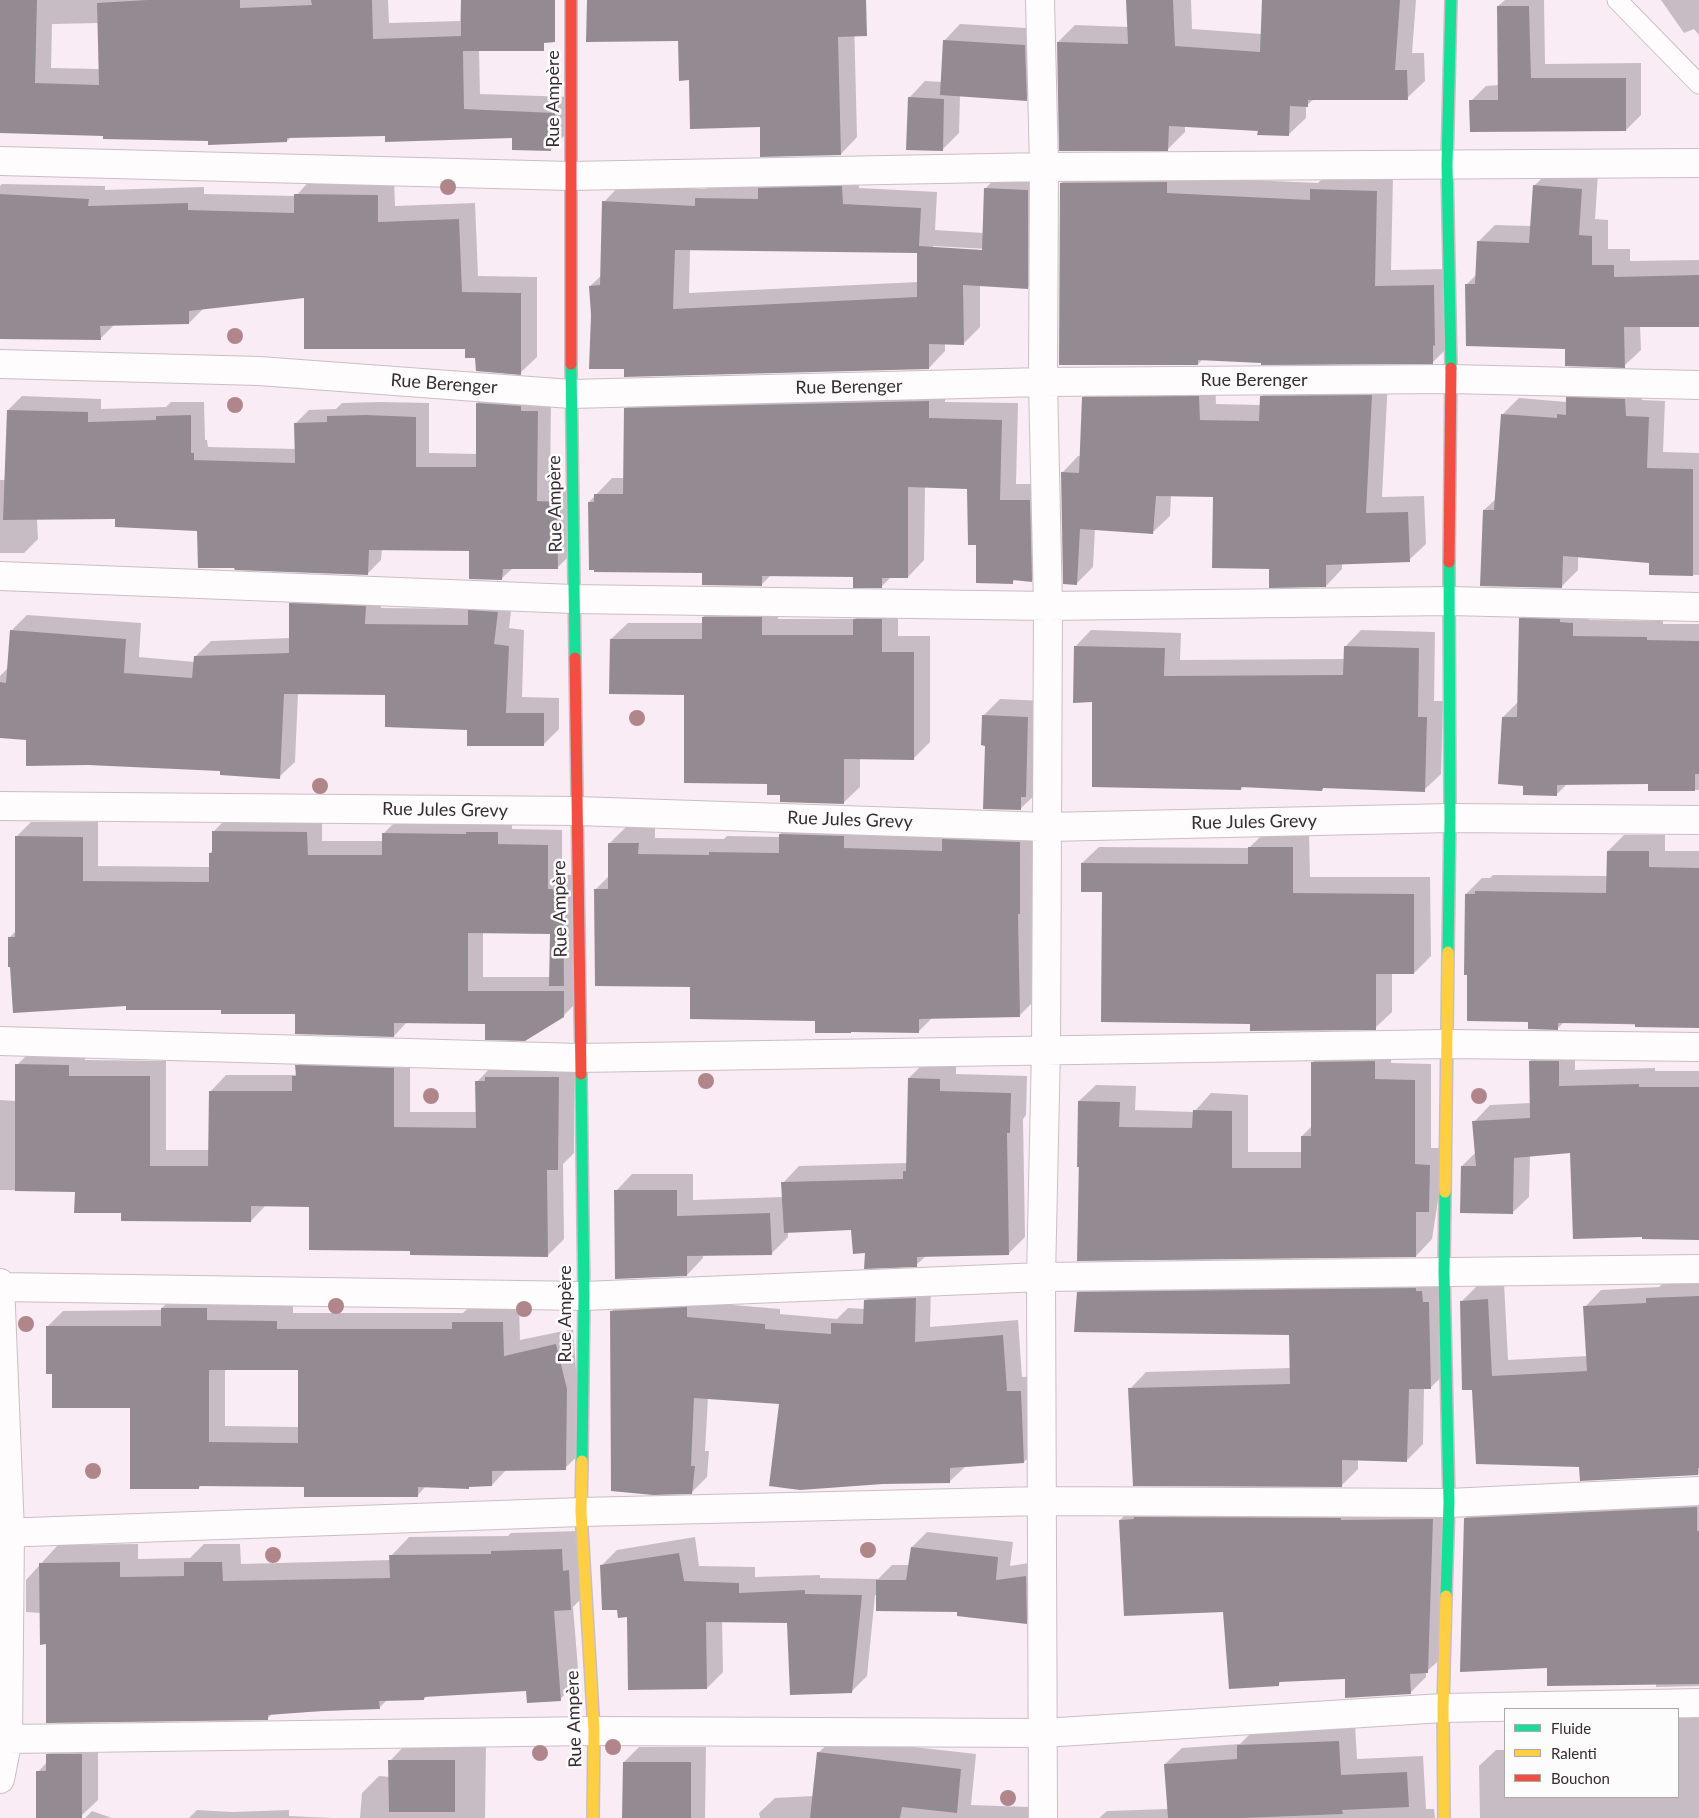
<!DOCTYPE html>
<meta charset="utf-8">
<style>
body{margin:0}
#map{position:relative;width:1699px;height:1818px;overflow:hidden;background:#f9ecf4;font-family:Lato,sans-serif}
canvas{display:block}
.legend{position:absolute;left:1504px;top:1708px;width:175px;height:90px;box-sizing:border-box;background:#fcfcfc;border:1px solid #ada9ab;margin:0;padding:6px 9px;list-style:none;font-size:15px;color:#372c32}
.legend li{display:flex;align-items:center;gap:10px;height:25px}
.legend b{width:25px;border:1px solid #ada9ab}
</style>
<div id="map">
<canvas width="1699" height="1818"></canvas>
<ul class="legend">
<li><b style="height:6px;background:#16e098"></b>Fluide</li>
<li><b style="height:6px;background:#ffcf43"></b>Ralenti</li>
<li><b style="height:6px;background:#f24e42"></b>Bouchon</li>
</ul>
</div>
<script>
const c = document.querySelector('canvas').getContext('2d');
c.lineJoin = 'round';
function paint(path, color) {
  c.fillStyle = color;
  c.fill(path, 'evenodd');
}
function strokePath(path, color, width, dash) {
  c.strokeStyle = color;
  c.lineWidth = width;
  c.lineCap = dash ? 'butt' : 'round';
  c.setLineDash(dash || []);
  c.stroke(path);
}
function label(font, color, halo, rows, align = 'center') {
  c.font = font + ' Lato,sans-serif';
  c.lineWidth = 5;
  c.setLineDash([]);
  c.textBaseline = 'middle';
  c.strokeStyle = halo;
  c.fillStyle = color;
  for (const [text, x, y, turn = 0] of rows) {
    c.save();
    c.translate(x, y);
    c.rotate((+turn || 0) * Math.PI / 180);
    c.textAlign = isNaN(turn) ? turn : align;
    if (halo) c.strokeText(text, 0, 0);
    c.fillText(text, 0, 0);
    c.restore();
  }
}
const shadow = new Path2D(`
 M0,0H388L389,23L460,21L461,0H550L479,50L480,94L571,97L567,133L551,150L513,137L386,135L291,137L287,141L0,132ZM99,23L100,69L51,68L52,24Z
 M587,0H824L854,18L857,137L841,154L761,126L690,79L680,40Z
 M1127,0H1191L1192,29L1262,34L1264,0H1416L1412,53H1424L1425,81L1407,98L1314,99L1306,106V118L1288,135L1259,130L1185,126V132L1168,149L1058,42L1075,25L1128,27Z
 M1505,0H1544L1545,64L1641,63V115L1626,130L1471,101L1486,86L1499,85L1498,6Z
 M1661,0H1699V35L1694,29L1684,33Z
 M960,24L1042,29L1043,83L1026,99L960,95L959,133L942,150L909,98L925,81L942,82L944,41Z
 M1077,166L1183,177L1318,183L1328,173L1393,175L1391,270L1450,269L1449,346L1433,362H1263L1203,359L1198,364L1061,183Z
 M1551,169L1598,173L1595,219L1608,220V249H1630V261L1699,260V326H1640L1641,350L1624,366L1566,348L1466,285L1477,274L1478,242L1495,225L1531,226L1534,186Z
 M858,170L859,188L937,192L935,230L984,233L985,189L1001,172L1044,174V271L1027,288L980,285V327L963,344L945,343V351L929,368H625L592,315L590,286L601,276L604,202L620,185L706,189L713,182ZM933,246L988,249V252L933,249ZM690,249L918,252V282L689,293Z
 M312,178L394,179L395,206L475,203L478,276L537,277V357L520,373L477,357L466,348L306,297L204,308L189,323L115,324L100,339L0,338V186L2,184L105,186V190L204,187V194L296,196Z
 M1388,379L1382,497L1424,496L1426,544L1409,560L1342,563V569L1326,586L1270,568L1214,496L1171,495L1170,516L1153,532L1095,529L1093,567L1076,584L1062,473L1078,456H1081L1083,398L1100,381L1215,380L1216,404L1261,405V397L1278,380Z
 M1584,381L1641,383L1642,400L1665,401L1663,452L1699,453V575L1650,574V561L1578,556V570L1561,587L1484,510L1496,499L1502,415L1519,398L1567,402V398Z
 M945,384V402L1018,403L1016,484H1046L1048,564L1031,581L1015,579L1012,583L977,544L969,487L925,486L924,560L908,577H891L881,587L854,576L771,575L761,585L704,572L589,502L612,478H624L625,409L642,392Z
 M491,389L551,398L550,488H570L571,554L557,568H513L501,579L470,549L382,548L381,560L367,574L198,529L117,518L37,519L38,539L24,553H0V480H6L8,410L22,396L101,399V409L166,407L171,402H204L205,440H207L208,447L296,449L295,424L309,410L336,409L342,403L380,402L429,403V453L477,454V403Z
 M306,588L382,591L381,608L471,609L486,595L513,596L509,628L524,630L522,697L559,698V729L543,745L468,729L387,694L298,693L295,762L279,777L27,739L0,737V676L8,668L11,631L27,615L141,623L139,657L195,662V657L211,641L290,638V604Z
 M720,600L778,601V619H855L871,603H898V636H930V742L913,759L860,758V787L843,803L781,794L686,694L611,639L628,623H703V617Z
 M1537,602L1589,607V620L1663,621V624H1699V790L1649,789V783H1568L1557,794L1524,784L1503,717L1518,702L1520,619Z
 M1091,630L1181,633L1180,660L1345,659V647L1361,630L1435,632L1434,701H1443L1441,774L1424,790L1325,786L1322,789L1244,786L1241,789L1093,701L1075,647Z
 M1000,699L1045,701L1037,793L1020,809L983,716Z
 M228,817H322V841H383V834L398,819L512,817V829L562,830V875H577L578,1001L563,1016L486,1022H407L394,1036L296,1013L128,1005L10,937L16,931V837L31,822H98V866L210,867V853L213,850V832ZM483,932H551V977H483Z
 M797,817L1037,826L1036,999L1019,1016L933,1017L918,1032L817,1020L691,986L595,890L609,876V844L626,827H655V838L724,839L727,836L780,837V834Z
 M1266,831H1309L1310,877H1430L1431,956L1414,973H1392V1012L1375,1028L1251,1023L1103,891L1082,863L1099,847L1249,848Z
 M1624,835H1665V851H1699V1027L1564,1022L1558,1028L1529,1021L1466,894L1482,878H1490L1493,875L1608,876V851Z
 M1547,1044L1575,1045V1070L1655,1068V1071H1699V1238L1572,1152L1530,1155L1529,1197L1512,1213L1462,1166L1476,1152L1474,1122L1490,1105L1531,1103L1530,1061Z
 M1392,1045L1391,1063L1431,1064V1148H1446L1432,1239L1416,1256L1078,1260L1079,1101L1096,1085L1136,1086L1135,1110L1194,1112L1211,1093L1248,1095V1152H1302V1136L1313,1125V1062L1329,1046Z
 M33,1049H85V1060L166,1061V1150H209L210,1092L226,1075H295L297,1073V1066L313,1050L410,1052V1112H477V1082L493,1065L574,1061V1153L563,1164L564,1239L547,1256L411,1249L311,1205H266L251,1221L123,1212L76,1191L0,1190V1100L17,1101V1065Z
 M926,1061L956,1063V1074L1027,1076L1026,1115L1023,1119L1025,1237L1008,1254L926,1256L916,1265L866,1251L852,1228L788,1231V1237L771,1254H703V1258L687,1275L616,1191L632,1174H693V1200L783,1197V1183L799,1166L907,1163L909,1078Z
 M1094,1276L1445,1286L1447,1372L1430,1388H1424L1423,1444L1407,1460L1358,1459V1469L1341,1486L1130,1389L1146,1372L1291,1368L1290,1334L1078,1293Z
 M1699,1280V1474L1581,1480V1465L1474,1388L1462,1301L1478,1285L1504,1283L1508,1360L1587,1356L1585,1307L1601,1290L1659,1287L1664,1282Z
 M931,1283L930,1327L1018,1320L1022,1377L1035,1376L1039,1447L1024,1462L965,1467L949,1482L780,1403L708,1397L705,1451H709L707,1477L692,1492L612,1311L627,1296L780,1309V1314L837,1319L848,1308L865,1309V1301L880,1285Z
 M178,1292H223V1305H293V1313H463L470,1306H519L520,1340L573,1329L582,1452L565,1468L507,1469L492,1485L426,1486L417,1496L305,1485H201L199,1488L131,1406L53,1373L47,1327L63,1311L162,1310V1308ZM225,1368L300,1369L299,1427L225,1426Z
 M1699,1491V1686L1656,1687V1683L1548,1667L1465,1518L1482,1502Z
 M1449,1502L1445,1655L1426,1672V1677L1410,1693L1346,1678L1282,1681L1278,1684L1224,1611L1120,1520L1137,1503Z
 M580,1531L589,1591L573,1607L579,1681L560,1699L527,1690L427,1696L424,1699L387,1700L379,1708L272,1714L267,1719L48,1643L41,1613L26,1612V1580L58,1545L138,1544V1559L190,1558L204,1544H240L241,1564L391,1560V1556L409,1537L508,1536L511,1533Z
 M927,1532L1013,1542L1010,1566L1041,1561V1607L1026,1622L875,1595L867,1676L851,1692L788,1622L722,1621L723,1672L707,1688L628,1615L618,1608L601,1566L617,1550L695,1537L699,1566L755,1567V1577L820,1575V1578L878,1579L892,1565H909L912,1547Z
 M1699,1703V1818H1480L1479,1766L1496,1750H1505V1797H1678V1709Z
 M1355,1725L1357,1759L1423,1756L1426,1809H1434L1435,1818H1099L1107,1811L1168,1809L1165,1764L1182,1748L1240,1744L1255,1729Z
 M64,1738H98V1800L81,1816L38,1772L47,1762V1755Z
 M834,1738L976,1754L971,1805L1029,1807V1818H760L759,1813L775,1798L813,1796L818,1753Z
 M406,1744H486L485,1818H360L362,1793L379,1776L390,1777V1761Z
 M639,1747H706L705,1818H624V1762Z
 M197,1810L232,1812L289,1810V1816L333,1818H189Z
 M92,1811L112,1818H85Z`);
const building = new Path2D(`
 M0,0H37L35,83L99,85L97,3L147,0H240V8L312,5L311,0H372L373,39L461,36V0H555V42L544,43V51H463L464,109L555,113V137H551V151L512,150V138L385,142V136L287,138V142L208,145V141L103,139V136L0,133Z
 M587,0H866L867,36L838,37L841,155L760,157V127L690,129L689,80L679,81L678,41L586,42Z
 M1126,0H1173L1175,46L1260,52L1262,0H1400L1395,70H1407L1408,100H1308V107L1290,106L1289,136L1257,135L1258,131L1169,126L1168,151H1059L1057,42L1128,44Z
 M1497,6H1529L1531,78H1626V131L1470,132L1469,100H1498Z
 M943,40L1025,45L1027,101L940,95Z
 M908,97L944,99L943,151L906,150Z
 M1167,182V193L1310,200V189L1377,191L1375,286L1434,285L1435,346L1433,345V364L1261,365V363L1198,360V365H1059L1060,183Z
 M1533,185L1582,189L1579,235L1592,236V265H1614V277L1699,275V327H1624L1625,368L1565,366V349L1466,346L1465,284H1475L1477,241L1529,243Z
 M842,186L843,204L921,208L919,246L982,250L984,188L1028,190V289L963,285L964,345L929,344V369L624,377V369H589L591,315L589,286L600,285L602,201L695,206V198L758,199V188ZM675,250L917,253V297L673,309Z
 M0,194L89,199L88,206L188,203V210L294,213V194L378,195V222L459,219L462,292L521,293V375L476,371L475,358H465V349H304V298L189,311V324L100,326L101,340L0,339Z
 M1372,395L1366,513L1408,512L1410,562L1326,565V587L1269,588V569L1212,568L1213,497L1156,496L1153,534L1080,529L1077,585L1063,584L1061,472L1079,473L1082,397L1199,396L1200,420L1259,421L1260,396Z
 M1566,397L1625,399L1626,416L1649,417L1647,468L1693,469V576L1649,575V563L1563,556L1562,588L1480,586L1483,510H1494L1501,414L1557,418V414L1566,415Z
 M929,401V418L1002,420L1000,500H1030L1032,582L1013,580V584L976,583V545H968L967,489L908,487V578H882V588H853V577L762,576V586L702,585V573L594,572V570H589L588,502H594V494H623L624,408Z
 M476,403L521,406V411H538L537,501L557,502L558,569H503L502,580L469,579V551L369,550L368,575L235,570L234,568H198L197,531L115,527V519L3,520L7,410L88,412V422L156,420V416L191,415V453H194V460L295,463L294,423L327,422V416L366,415L416,417V467H476Z
 M289,603L366,606L365,624L468,625V610L498,612L494,644L509,646L506,713H544V746H467V730L385,727V695L284,694L280,779L220,775V771L88,765L26,766V740L0,738V682L6,683L10,630L126,639L124,673L192,678L194,656L289,653Z
 M702,617H762V635H853V619H882V652H914V760L844,759V804L780,802V795H767V784L684,783V695L609,694L610,639H702Z
 M1519,618L1560,619V622L1573,623V636L1647,637V640L1699,641V774H1695V791H1648V784L1557,785V796L1523,795V786L1498,784L1502,717H1517Z
 M1074,646L1165,648L1164,676L1343,675L1344,646L1419,648L1418,717H1427L1425,792L1323,788L1322,791L1241,787V790L1092,787V702L1073,703Z
 M982,715L1028,717L1026,797H1021V810L983,809L985,746L981,745Z
 M212,831L307,832L308,855H382V833L466,834V832H498V844L548,845V889H563L564,986H549L550,934L468,933V991H564V1017L525,1041L485,1040V1024L394,1023V1037L295,1034V1014H221V1010H126V1006L13,1013L10,967H8V937H15V836L83,837V881L209,882V853H212Z
 M779,834L844,836V848L942,851V839L1020,842V914H1018L1020,1017L919,1019V1033L851,1032V1033H815V1021L690,1019V987L595,986L594,889H608V843H639L638,854L709,855V852L779,853Z
 M1248,847H1293V893L1414,894V974H1376V1030L1250,1031V1024L1101,1022L1102,892H1081V863L1248,864Z
 M1607,851H1649V867L1699,868V1028L1635,1027V1024L1558,1023V1030L1528,1029V1022L1467,1021V975H1464L1465,894H1475V891L1606,893Z
 M1375,1061V1079L1415,1080V1164L1430,1165L1429,1212H1416V1257L1077,1261L1079,1167H1077L1078,1101L1120,1102L1119,1127L1192,1128L1193,1110L1232,1111V1168H1301V1136H1311V1062Z
 M1529,1061H1559V1086L1639,1084V1087H1699V1240L1642,1239V1237L1573,1239L1570,1153L1514,1158L1513,1214L1460,1213L1461,1166H1476L1472,1121L1530,1118Z
 M15,1064L69,1065V1076H150V1166H208L209,1091H292V1076H296L295,1065L394,1068V1127L476,1128L475,1081H485V1077H559L558,1170H547L548,1257L410,1255V1251L309,1250V1207L251,1206V1222L121,1221V1213H74L75,1192L15,1191Z
 M908,1078L940,1079V1091L1011,1093L1010,1133H1007L1009,1255L917,1257V1267L864,1269L865,1253L853,1254L851,1230L784,1233L781,1182L903,1179V1171H906Z
 M614,1190H677V1216L770,1213L772,1255L687,1256V1276L615,1279Z
 M1416,1288V1291H1422L1423,1302H1429L1431,1389H1409L1407,1462L1342,1460V1487L1133,1486L1128,1388L1290,1384L1289,1335L1074,1332L1077,1292Z
 M1699,1296V1468H1698V1475L1580,1481L1579,1467L1476,1464L1472,1390H1462L1460,1301L1488,1299L1492,1376L1587,1371L1583,1306L1646,1303V1298Z
 M916,1298L915,1342L1003,1335L1007,1391H1021L1024,1463L950,1468V1483L883,1484L800,1490L769,1486L779,1404L694,1398L691,1466H695L692,1494L653,1495L611,1491L610,1311L687,1307V1317L765,1324V1329L831,1334V1323L863,1324L864,1300Z
 M161,1308H207V1320L277,1321V1329H452V1322H503L504,1356L556,1344L567,1389L566,1470L492,1471V1486L469,1487V1489L418,1487V1497H304V1487L199,1486V1489H130V1408H52V1374H46V1326H161ZM209,1370H298V1443L209,1442Z
 M1697,1507V1531H1699V1684L1547,1686V1668L1460,1672L1464,1518Z
 M1134,1517L1341,1518V1520L1433,1519L1428,1673L1410,1674L1411,1694L1345,1698V1679L1279,1682V1686L1229,1689L1223,1612L1124,1616L1119,1520L1134,1519Z
 M911,1547L998,1557L996,1580L1026,1576L1027,1624L957,1616V1612L876,1611V1580H906Z
 M562,1549L563,1571L569,1570L571,1610L554,1611L561,1701L527,1703L526,1691L424,1697V1700L379,1701L380,1709L321,1711L268,1715V1720L46,1723V1644L40,1645L39,1563L120,1562V1577L184,1576V1562H222L223,1581L390,1578L389,1555L491,1554V1551Z
 M679,1553L684,1581L739,1583V1593L805,1590V1594L862,1595L852,1693L790,1695L787,1623L706,1622L707,1689L628,1690L627,1617L618,1618L617,1610H602L600,1565Z
 M1339,1741L1341,1775L1407,1772L1409,1807L1342,1810L1343,1814L1243,1818H1168L1164,1764L1237,1759V1745Z
 M817,1752L961,1769L957,1813L902,1807L900,1818H810Z
 M46,1754H82V1818H36V1771H46Z
 M388,1760H455V1812H389Z
 M623,1762H691V1818H622Z`);
const lane = new Path2D(`
 M1617,0L1699,84`);
const street = new Path2D(`
 M1040,0L1044,167L1043,382L1048,606L1046,1049L1041,1277L1043,1818
 M0,161L570,176L1044,167L1699,163
 M0,364L259,371L571,394L1043,382L1451,379L1699,385
 M0,576L573,599L1048,606L1449,601L1699,607
 M0,806L577,811L1048,827L1450,818L1699,820
 M0,1041L579,1058L1447,1044L1699,1047
 M0,1283L10,1532L8,1739L0,1779
 M0,1287L584,1296L1041,1277L1699,1269
 M0,1533L581,1512L1042,1501L1449,1503L1699,1491
 M8,1739L594,1731L1043,1733L1443,1708L1699,1703`);
const fast = new Path2D(`
 M571,364L575,658
 M1451,368L1447,165L1451,0
 M1448,952L1450,818L1449,562
 M581,1074L584,1296L582,1461
 M1445,1192L1444,1272L1449,1503L1446,1596`);
const slow = new Path2D(`
 M1445,1192L1448,952
 M582,1461L581,1512L594,1731L593,1818
 M1444,1818L1443,1708L1446,1596`);
const jam = new Path2D(`
 M571,364V0
 M1449,562L1451,368
 M575,658L581,1074`);
const trees = [
 [448,187],
 [235,336],
 [235,405],
 [637,718],
 [320,786],
 [706,1081],
 [431,1096],
 [1479,1096],
 [336,1306],
 [524,1309],
 [26,1324],
 [93,1471],
 [868,1550],
 [273,1555],
 [613,1747],
 [540,1753],
 [1008,1798]
];
const streetNames = [
 ["Rue Ampère",553,99,-90],
 ["Rue Berenger",1254,380],
 ["Rue Berenger",444,384,4],
 ["Rue Berenger",849,387,-1],
 ["Rue Ampère",555,504,-91],
 ["Rue Jules Grevy",445,810,1],
 ["Rue Jules Grevy",850,820,2],
 ["Rue Jules Grevy",1254,822,-1],
 ["Rue Ampère",560,909,-91],
 ["Rue Ampère",565,1314,-90],
 ["Rue Ampère",574,1719,-92]
];
paint(shadow, '#0003');
paint(building, '#948b92');
strokePath(lane, '#cabec5', 21);
strokePath(street, '#cabec5', 30);
strokePath(fast, '#cabec5', 14);
strokePath(slow, '#cabec5', 14);
strokePath(jam, '#cabec5', 14);
strokePath(lane, '#fefcfd', 19);
strokePath(street, '#fefcfd', 28);
strokePath(fast, '#16e098', 11);
strokePath(slow, '#ffcf43', 11);
strokePath(jam, '#f24e42', 11);
c.fillStyle = '#b0868b';
for (const [x, y] of trees) {
  c.beginPath();
  c.arc(x, y, 8, 0, 2 * Math.PI);
  c.fill();
}
label('18px', '#372c32', '#fcfcfc', streetNames);
</script>
